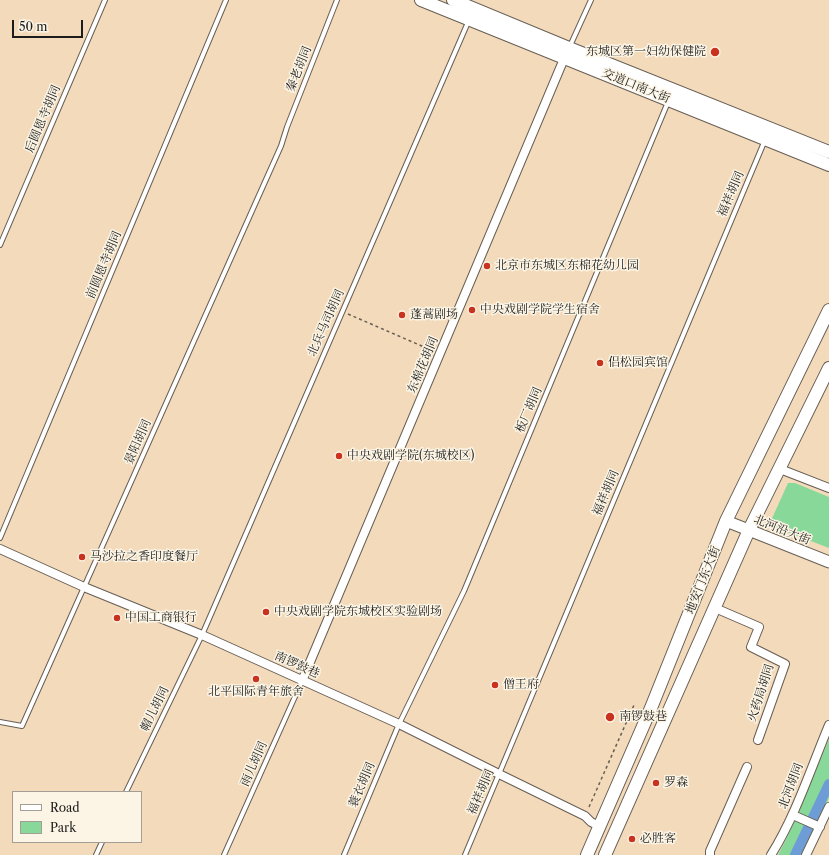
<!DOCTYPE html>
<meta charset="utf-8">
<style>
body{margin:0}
#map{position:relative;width:829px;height:855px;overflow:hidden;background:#f3dabb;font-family:"Libre Caslon Text",serif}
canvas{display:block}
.legend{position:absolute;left:12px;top:791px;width:130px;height:52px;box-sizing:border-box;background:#fcf5e5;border:1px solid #a29e95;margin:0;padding:5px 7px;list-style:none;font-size:12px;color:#1c1c1c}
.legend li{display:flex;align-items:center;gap:8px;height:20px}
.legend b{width:20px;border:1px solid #a29e95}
.scale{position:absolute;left:12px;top:20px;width:71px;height:18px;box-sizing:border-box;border:2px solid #1c1c1c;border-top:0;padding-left:5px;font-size:12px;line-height:14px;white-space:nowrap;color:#1c1c1c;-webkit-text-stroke:3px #fcf5e5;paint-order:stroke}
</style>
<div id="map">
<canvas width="829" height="855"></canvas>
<ul class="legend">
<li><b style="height:5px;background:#fff"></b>Road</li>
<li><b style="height:11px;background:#88d999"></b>Park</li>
</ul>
<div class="scale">50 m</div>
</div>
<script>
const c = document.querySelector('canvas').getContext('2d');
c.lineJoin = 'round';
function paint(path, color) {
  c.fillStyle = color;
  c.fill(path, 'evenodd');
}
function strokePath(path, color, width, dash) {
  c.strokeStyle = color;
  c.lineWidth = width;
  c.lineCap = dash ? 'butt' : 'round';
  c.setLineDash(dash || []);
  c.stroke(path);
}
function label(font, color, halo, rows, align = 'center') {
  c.font = font + ' "Libre Caslon Text","Noto Serif SC",serif';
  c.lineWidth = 3;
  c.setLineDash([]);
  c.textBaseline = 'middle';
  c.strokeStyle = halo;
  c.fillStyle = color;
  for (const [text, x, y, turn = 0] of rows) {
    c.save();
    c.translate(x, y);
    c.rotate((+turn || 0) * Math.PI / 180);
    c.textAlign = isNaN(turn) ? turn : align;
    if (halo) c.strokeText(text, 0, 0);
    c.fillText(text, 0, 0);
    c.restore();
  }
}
const green = new Path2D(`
 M788,483H795L829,497V548L769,525Z
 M829,739V798L803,855H778L787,837Z`);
const canal = new Path2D(`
 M795,855L829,784`);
const path = new Path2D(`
 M348,314L431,350
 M589,807L634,705`);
const lane = new Path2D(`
 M570,46L591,0
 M0,245L105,0
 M0,538L226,0
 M0,722L22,726L281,146L287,127L337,0
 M126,792L202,635L469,20
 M96,855L102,842
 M224,855L302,681
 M344,855L399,724L464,591L668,102
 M465,855L765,140`);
const street = new Path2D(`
 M780,469L829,488
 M0,549L84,587L202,635L399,724L499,774L585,816L591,822L599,826
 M715,608L759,627L751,647L785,664L758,740
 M302,681L566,54
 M793,815L820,827
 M710,855V851L747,767
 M771,855C796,815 811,768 829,725
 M806,855L829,807`);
const secondary = new Path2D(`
 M726,521L829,562`);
const primary = new Path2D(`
 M421,0L829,165
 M453,0L569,48L829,152
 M587,855L651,708L726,521L829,310
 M605,855L749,530L829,368`);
const markers = [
 [715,52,5,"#c8321e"],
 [487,266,4,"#c8321e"],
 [472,310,4,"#c8321e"],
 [402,315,4,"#c8321e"],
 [600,363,4,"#c8321e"],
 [339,456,4,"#c8321e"],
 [82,557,4,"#c8321e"],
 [266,612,4,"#c8321e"],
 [117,618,4,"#c8321e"],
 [256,679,4,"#c8321e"],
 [495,685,4,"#c8321e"],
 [610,717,5,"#c8321e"],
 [656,783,4,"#c8321e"],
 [632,839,4,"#c8321e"]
];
const poiNames = [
 ["东城区第一妇幼保健院",706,52,"right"],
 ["北京市东城区东棉花幼儿园",495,266],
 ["中央戏剧学院学生宿舍",480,310],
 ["蓬蒿剧场",410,315],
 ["侣松园宾馆",608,363],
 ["中央戏剧学院(东城校区)",347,456],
 ["马沙拉之香印度餐厅",90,557],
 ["中央戏剧学院东城校区实验剧场",274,612],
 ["中国工商银行",125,618],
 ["僧王府",503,685],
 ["北平国际青年旅舍",256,692,"center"],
 ["南锣鼓巷",619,717],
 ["罗森",664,783],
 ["必胜客",640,839]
];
const streetNames = [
 ["秦老胡同",299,69,-68],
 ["交道口南大街",636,86,22],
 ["后圆恩寺胡同",43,119,-67],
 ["福祥胡同",731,194,-67],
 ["前圆恩寺胡同",104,265,-67],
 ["北兵马司胡同",326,323,-66],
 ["东棉花胡同",423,365,-67],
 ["板厂胡同",529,410,-67],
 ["景阳胡同",138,442,-66],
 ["福祥胡同",606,493,-67],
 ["北河沿大街",782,530,22],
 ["地安门东大街",703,580,-68],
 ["南锣鼓巷",297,665,24],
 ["火药局胡同",761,693,-72],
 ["帽儿胡同",155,709,-64],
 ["雨儿胡同",254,764,-66],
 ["蓑衣胡同",362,785,-67],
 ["北河胡同",791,786,-69],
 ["福祥胡同",481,792,-67]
];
paint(green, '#88d999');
strokePath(canal, '#6d9cd6', 10);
strokePath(lane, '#675e54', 6);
strokePath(street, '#675e54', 10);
strokePath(secondary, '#675e54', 13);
strokePath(primary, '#675e54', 14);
strokePath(path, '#675e54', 1.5, [3, 3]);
strokePath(lane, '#fff', 4);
strokePath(street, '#fff', 8);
strokePath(secondary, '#fff', 11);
strokePath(primary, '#fff', 12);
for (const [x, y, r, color] of markers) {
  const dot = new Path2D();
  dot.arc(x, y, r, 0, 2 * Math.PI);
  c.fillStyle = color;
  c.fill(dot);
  strokePath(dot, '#fcf5e5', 1.5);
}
label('12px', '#1c1c1c', '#fcf5e5', poiNames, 'left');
label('12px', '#1c1c1c', '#fcf5e5', streetNames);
</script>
